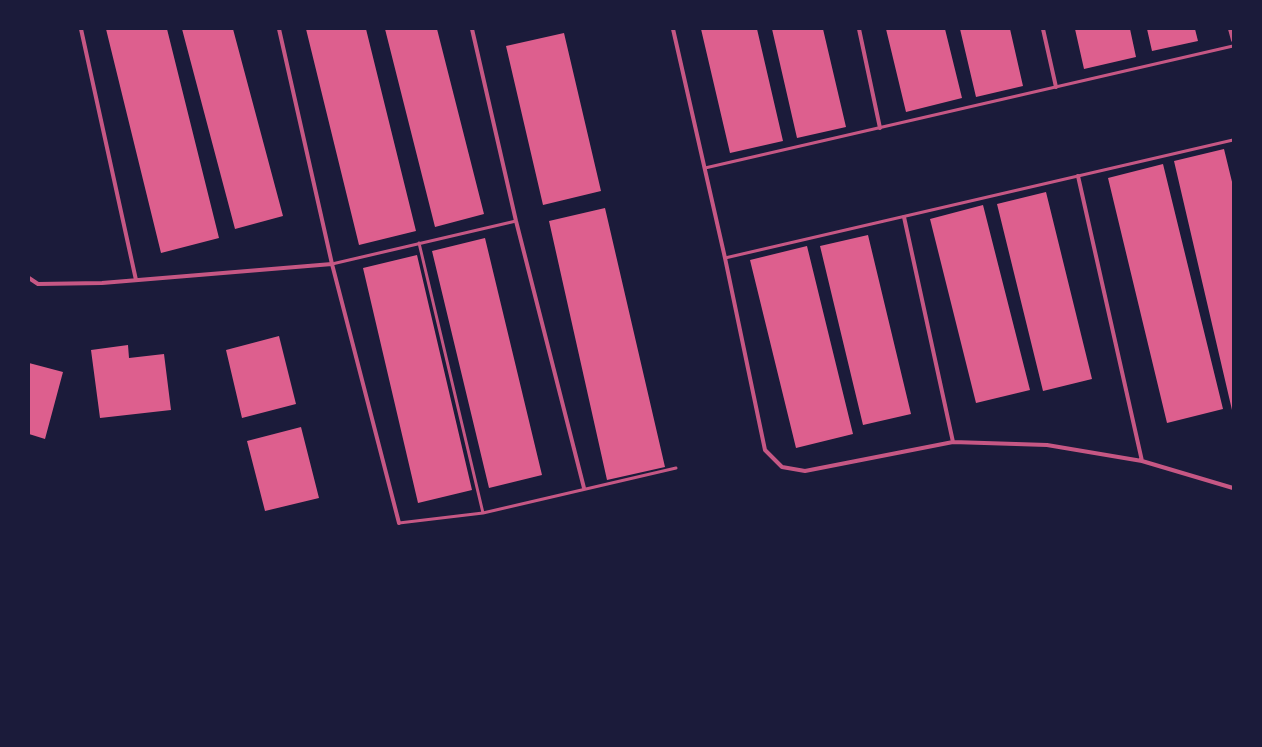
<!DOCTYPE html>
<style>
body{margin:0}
#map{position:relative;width:1262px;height:747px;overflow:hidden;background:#1b1b3a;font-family:"Space Grotesk",sans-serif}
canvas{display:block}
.frame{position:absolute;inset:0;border:30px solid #1b1b3a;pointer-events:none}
</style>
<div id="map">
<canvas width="1262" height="747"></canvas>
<div class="frame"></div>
</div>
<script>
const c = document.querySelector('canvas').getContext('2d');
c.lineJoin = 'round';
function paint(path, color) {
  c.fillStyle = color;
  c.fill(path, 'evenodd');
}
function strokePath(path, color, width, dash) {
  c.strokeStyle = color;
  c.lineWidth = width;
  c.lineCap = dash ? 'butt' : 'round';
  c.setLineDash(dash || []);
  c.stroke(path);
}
const building = new Path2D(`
 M106,29H167L219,238L161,253Z
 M182,29H233L283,216L235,229Z
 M306,29H366L416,231L359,245Z
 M385,29H437L484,214L435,227Z
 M701,29H757L783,141L730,153Z
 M772,29H823L846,127L797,138Z
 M886,29H945L962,98L906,112Z
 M960,29H1010L1023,86L976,97Z
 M1075,29H1130L1136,57L1084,69Z
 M1147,29H1195L1198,41L1152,51Z
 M564,33L601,191L543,205L506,46Z
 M1224,149L1233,186L1232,410L1174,161Z
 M1163,164L1223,409L1167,423L1108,178Z
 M1046,192L1092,379L1043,391L997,204Z
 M983,205L1030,390L976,403L930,219Z
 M605,208L665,467L607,480L549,221Z
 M868,235L911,414L863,425L820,246Z
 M485,238L542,475L489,488L432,251Z
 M807,246L853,434L796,448L750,260Z
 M417,255L472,490L418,503L363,268Z
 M279,336L296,404L242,418L226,350Z
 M128,345L129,358L164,354L171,410L100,418L91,350Z
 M29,363L63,372L45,439L29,434Z
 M301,427L319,498L265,511L247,441Z`);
const service = new Path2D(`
 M705,168L1233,46
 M419,243L483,513
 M725,258L1233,140
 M332,264L516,221
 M399,523L483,513L676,468`);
const minor = new Path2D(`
 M81,29L136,280
 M279,29L332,264L399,523
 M472,29L516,221L584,488
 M673,29L725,258L765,450L782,467L805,471L953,442L1047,445L1142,461L1233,488
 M859,29L880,128
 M1043,29L1056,87
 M1230,29L1233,40
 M1078,176L1142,461
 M904,217L953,442
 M29,278L38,284L102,283L332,264`);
paint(building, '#dd5f8e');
strokePath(service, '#c65784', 3);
strokePath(minor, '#c65784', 4);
</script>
